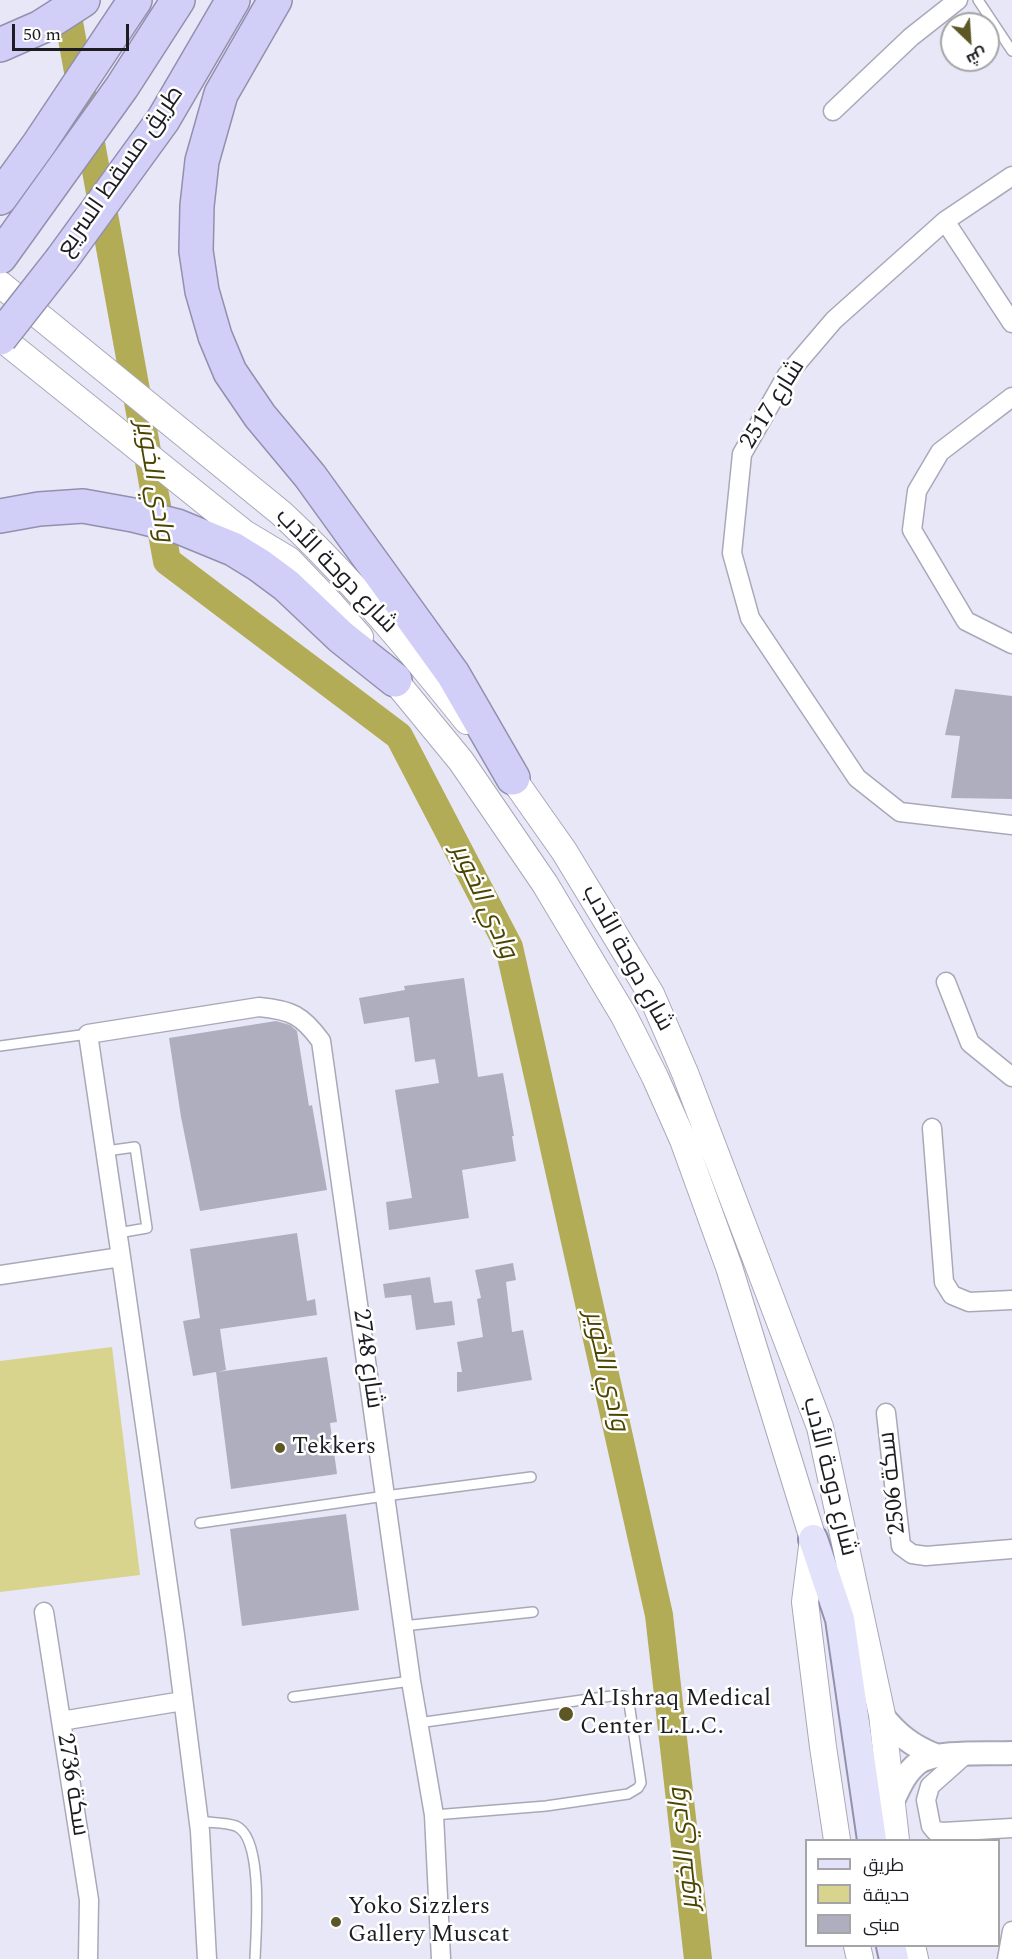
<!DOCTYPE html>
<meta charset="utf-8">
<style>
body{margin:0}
#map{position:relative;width:1012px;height:1959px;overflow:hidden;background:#e8e7f8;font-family:Spectral,Cairo,serif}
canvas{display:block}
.legend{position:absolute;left:805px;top:1839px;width:195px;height:108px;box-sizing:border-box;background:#fff;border:2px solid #a5a4a7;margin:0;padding:8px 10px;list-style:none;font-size:18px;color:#1d1c22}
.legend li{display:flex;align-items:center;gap:12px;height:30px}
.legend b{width:30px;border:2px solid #a5a4a7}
.north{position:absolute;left:940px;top:12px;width:60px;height:60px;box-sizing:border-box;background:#fff;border:2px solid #a5a4a7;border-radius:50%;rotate:155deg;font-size:16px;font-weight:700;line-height:24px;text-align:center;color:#1d1c22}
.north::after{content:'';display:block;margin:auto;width:21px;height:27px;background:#5c5724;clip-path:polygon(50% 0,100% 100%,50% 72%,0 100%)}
.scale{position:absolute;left:12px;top:24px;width:117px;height:27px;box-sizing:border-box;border:3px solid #1d1c22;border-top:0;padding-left:8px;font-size:18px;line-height:21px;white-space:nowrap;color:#1d1c22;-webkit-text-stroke:4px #fff;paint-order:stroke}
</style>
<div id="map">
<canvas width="1012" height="1959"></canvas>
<ul class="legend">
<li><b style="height:8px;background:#e3e2fb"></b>طريق</li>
<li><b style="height:16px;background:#d8d38d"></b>حديقة</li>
<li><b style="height:16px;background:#afaebe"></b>مبنى</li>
</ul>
<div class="north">ش</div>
<div class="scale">50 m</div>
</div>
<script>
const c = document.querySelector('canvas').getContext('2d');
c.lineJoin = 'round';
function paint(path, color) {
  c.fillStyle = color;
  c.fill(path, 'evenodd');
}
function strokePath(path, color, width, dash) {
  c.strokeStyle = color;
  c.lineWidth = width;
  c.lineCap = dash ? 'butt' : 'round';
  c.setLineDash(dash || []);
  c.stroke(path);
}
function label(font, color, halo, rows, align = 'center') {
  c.font = font + ' Spectral,Cairo,serif';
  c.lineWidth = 5;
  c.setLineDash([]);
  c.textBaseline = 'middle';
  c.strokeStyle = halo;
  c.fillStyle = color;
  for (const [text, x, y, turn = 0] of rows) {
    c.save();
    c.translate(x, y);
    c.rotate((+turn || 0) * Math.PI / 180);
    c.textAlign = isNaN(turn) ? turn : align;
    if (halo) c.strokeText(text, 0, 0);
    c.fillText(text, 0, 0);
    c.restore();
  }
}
const green = new Path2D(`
 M112,1347L140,1575L0,1592V1361Z`);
const river = new Path2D(`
 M65,0L167,561L399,736L509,947L659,1615L698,1959`);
const building = new Path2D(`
 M955,689L1012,696V799L951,798L960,736L945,735Z
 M464,978L478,1077L503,1073L514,1136H512L516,1161L462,1170L469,1218L389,1230L386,1202L412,1198L395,1090L439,1083L435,1059L415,1062L409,1017L364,1024L359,998L405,990L404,986Z
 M276,1021L290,1025L297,1031L309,1106L312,1105L327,1190L200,1211L181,1117L169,1038Z
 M297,1233L307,1301L315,1299L317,1315L220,1329L226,1370L217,1372L327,1357L337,1422L330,1423L337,1474L231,1489L216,1372L193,1376L183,1321L200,1318L190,1249Z
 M513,1263L516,1280L506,1282L512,1332L523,1330L532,1380L457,1392V1372H462L457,1342L483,1337L477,1299L481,1298L475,1270Z
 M430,1277L434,1303L452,1301L455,1325L416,1330L411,1295L385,1298L383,1284Z
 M346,1514L359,1610L242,1626L230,1529Z`);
const service = new Path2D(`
 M978,0L1012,51
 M0,1046L88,1034
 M106,1151L135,1147L147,1228L118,1233
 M200,1523L385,1496L531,1477
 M403,1626L533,1612
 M293,1697L411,1681
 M418,1723L611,1696H624L629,1703L641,1783L638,1788L628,1794L546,1806L434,1815
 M199,1821C210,1823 225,1822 236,1826C264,1838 256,1932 255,1959`);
const minor = new Path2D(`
 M833,111L911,37L958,0
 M1012,176L945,221L834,320L787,375L742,454L732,553L750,618L857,778L900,812L1012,825
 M945,221L1012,323
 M1012,397L940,452L917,491L912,530L966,621L1012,644
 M946,982L970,1043L1012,1077
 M932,1128L944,1282L952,1295L969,1302L1012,1300
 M121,1257L175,1635L200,1831L207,1959
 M0,1275L121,1257L88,1034L259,1007C291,1010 302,1015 321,1041L411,1681L434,1815L441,1959
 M886,1413L901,1546L912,1554L926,1556L1012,1549
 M44,1612L89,1900L88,1959
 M61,1721L183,1701
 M966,1754L930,1786L926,1800L931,1826L935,1831L943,1832L1012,1828
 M1007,1959L1012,1931`);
const tertiary = new Path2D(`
 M882,1715C897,1734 912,1746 935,1755
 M892,1803C899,1788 905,1773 918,1763C935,1750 989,1754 1012,1753`);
const secondary = new Path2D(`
 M0,284L281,513C349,576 409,649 467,721
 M0,337L244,533L289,560L332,605L360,637
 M383,666L461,761L545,884L624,1016L655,1077L683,1140L729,1267L813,1539L805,1602L823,1747L837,1840
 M502,763L564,851L651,994L685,1073L820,1427L882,1715L896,1840
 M857,1946L860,1959
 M912,1946L915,1959`);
const primary = new Path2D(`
 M813,1539L840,1619L872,1840
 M891,1946L894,1959`);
const motorway = new Path2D(`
 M275,0L221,94L202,161L197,206L196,251L202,291L215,336L230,372L260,416L310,476L453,674L513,778
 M0,45L41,27L83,0
 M0,198L39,144L135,0
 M0,257L122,87L178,0
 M62,259L163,120L233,0
 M0,516L39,509L83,506L133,515L177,526L233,549L259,565L286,585L341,637L395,680`);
const motorwayBridge = new Path2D(`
 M0,338L62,259`);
const markers = [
 [280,1448,6,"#5c5724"],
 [566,1714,8,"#5c5724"],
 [336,1922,6,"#5c5724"]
];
const streetNames = [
 ["طريق مسقط السريع",122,172,-55],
 ["2517 شارع",774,405,-58],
 ["شارع دوحة الأدب",335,572,46],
 ["شارع دوحة الأدب",626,959,61],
 ["شارع 2748",366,1359,82],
 ["شارع دوحة الأدب",828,1477,76],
 ["سكة 2506",894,1483,-96],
 ["سكة 2736",71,1785,81]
];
const poiNames = [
 ["Tekkers",292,1448],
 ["Al Ishraq Medical",580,1700],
 ["Center L.L.C.",580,1728],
 ["Yoko Sizzlers",348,1908],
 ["Gallery Muscat",348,1936]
];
const waterNames = [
 ["وادي الخوير",152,481,80],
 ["وادي الخوير",482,902,65],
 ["وادي الخوير",604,1371,77],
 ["وادي الخوير",686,1849,-96]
];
paint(green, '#d8d38d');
strokePath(river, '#b3ac57', 28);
paint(building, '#afaebe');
strokePath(service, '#a9a8b8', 12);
strokePath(minor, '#a9a8b8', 21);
strokePath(tertiary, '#a9a8b8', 26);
strokePath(secondary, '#a9a8b8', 28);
strokePath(primary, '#9290ad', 32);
strokePath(motorway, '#9290ad', 36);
strokePath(service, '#fff', 9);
strokePath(minor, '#fff', 18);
strokePath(tertiary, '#fff', 22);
strokePath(secondary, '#fff', 26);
strokePath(primary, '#e3e2fb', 28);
strokePath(motorway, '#d1cef8', 33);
strokePath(motorwayBridge, '#9290ad', 36, []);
strokePath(motorwayBridge, '#d1cef8', 33);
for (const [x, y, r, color] of markers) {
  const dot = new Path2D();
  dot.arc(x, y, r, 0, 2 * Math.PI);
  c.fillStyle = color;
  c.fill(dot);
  strokePath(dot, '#fff', 2);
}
label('24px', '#1d1c22', '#fff', streetNames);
label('24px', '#1d1c22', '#fff', poiNames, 'left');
label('italic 26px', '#4b4500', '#fff', waterNames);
</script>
